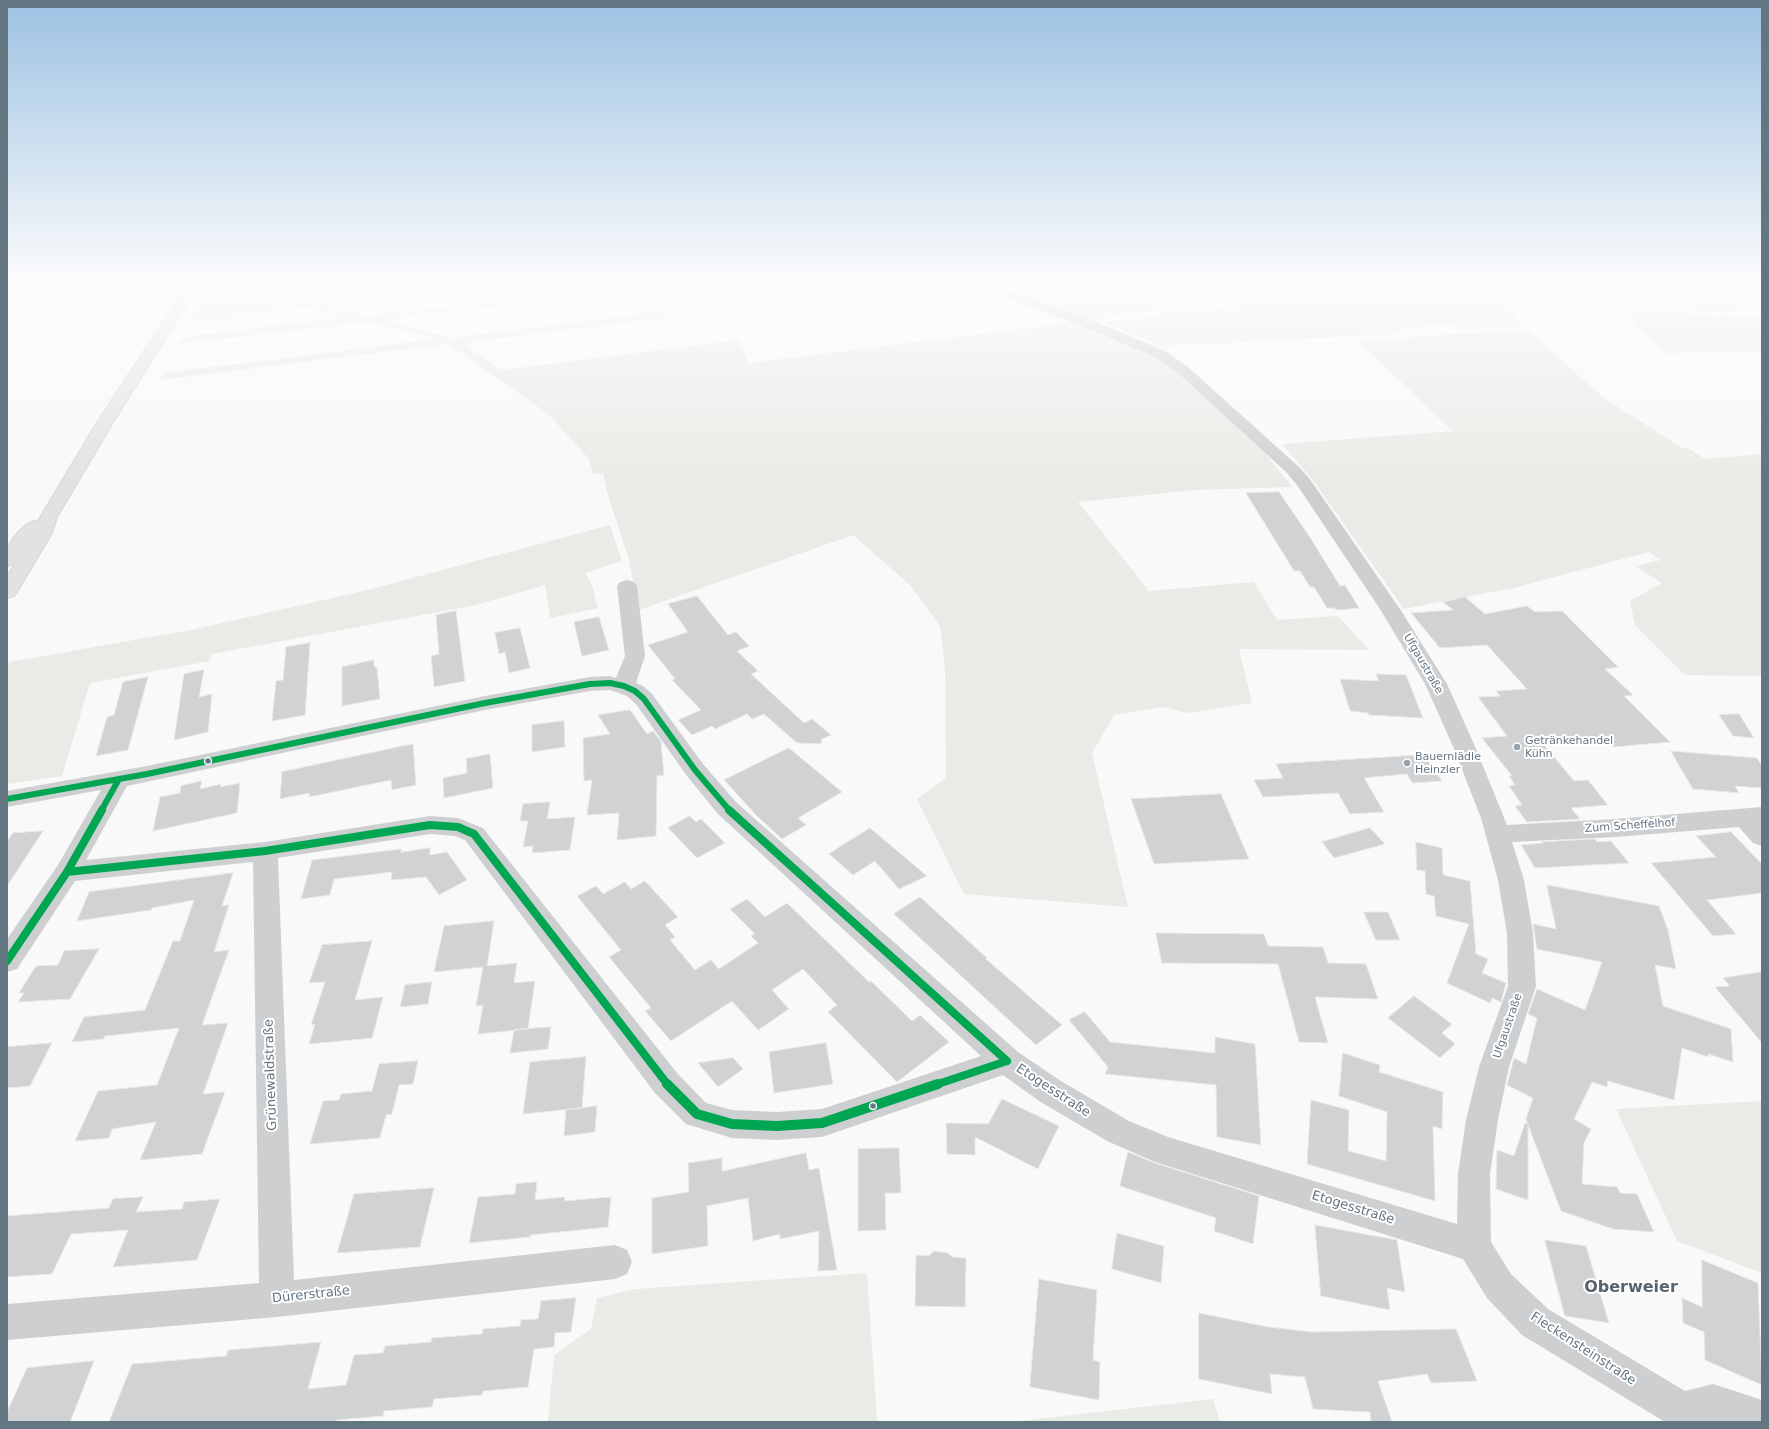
<!DOCTYPE html>
<meta charset="utf-8">
<style>
body{margin:0}
#map{position:relative;width:1769px;height:1429px;overflow:hidden;background:#f9f9f9;font-family:"DejaVu Sans",sans-serif}
canvas{display:block}
.frame{position:absolute;inset:0;border:8px solid #657683;pointer-events:none}
</style>
<div id="map">
<canvas width="1769" height="1429"></canvas>
<div class="frame"></div>
</div>
<script>
const c = document.querySelector('canvas').getContext('2d');
c.lineJoin = 'round';
function paint(path, color) {
  c.fillStyle = color;
  c.fill(path, 'evenodd');
}
function strokePath(path, color, width, dash) {
  c.strokeStyle = color;
  c.lineWidth = width;
  c.lineCap = dash ? 'butt' : 'round';
  c.setLineDash(dash || []);
  c.stroke(path);
}
function label(font, color, halo, rows, align = 'center') {
  c.font = font + ' "DejaVu Sans",sans-serif';
  c.lineWidth = 4;
  c.setLineDash([]);
  c.textBaseline = 'middle';
  c.strokeStyle = halo;
  c.fillStyle = color;
  for (const [text, x, y, turn = 0] of rows) {
    c.save();
    c.translate(x, y);
    c.rotate((+turn || 0) * Math.PI / 180);
    c.textAlign = isNaN(turn) ? turn : align;
    if (halo) c.strokeText(text, 0, 0);
    c.fillText(text, 0, 0);
    c.restore();
  }
}
const green = new Path2D(`
 M214,282H263L299,300L454,282H533L327,306L367,316L495,301L496,307L388,319L384,321L451,338L662,311L666,318L470,342L466,345L501,370L738,340L749,363L1075,322L1164,360L1265,453L1292,487L1194,490L1078,502L1149,591L1254,582L1277,620L1338,616L1369,650L1239,649L1252,703L1188,713L1164,707L1114,715L1092,753L1128,907L964,894L917,799L946,778L945,668L940,626L911,586L853,535L639,610L629,560L608,495L603,473L593,474L589,459L548,414L449,344L160,380L164,373L429,340L432,338L367,322L179,344L184,337L334,318L335,315L306,308L191,322Z
 M984,282H1007L996,284L1030,297L1130,282H1421L1337,290L1092,319L1081,317Z
 M1457,282C1498,282 1501,294 1524,326L1460,330L1453,324L1402,328L1398,332L1401,334L1162,346L1101,322L1337,292Z
 M1606,282H1690L1695,285L1738,288L1759,300L1733,302L1751,313C1668,311 1582,310 1501,286L1608,285Z
 M1621,309L1680,314L1762,316V352L1664,353Z
 M1526,329L1604,398L1682,448H1688L1705,459L1762,454V676L1685,675L1635,625L1630,601L1662,583L1635,566L1661,560L1649,552L1513,588L1404,609L1312,479L1282,444L1453,431L1358,341Z
 M610,525L622,561L585,573L592,585L598,608L550,618L545,585L476,605L212,654L210,661L90,683L62,776L7,784V666L9,662L191,630L368,590Z
 M1762,1101V1273L1677,1241L1616,1109Z
 M867,1273L877,1422H548L554,1355L591,1329L597,1298L636,1289Z
 M1213,1399L1220,1422H1010Z`);
const building = new Path2D(`
 M1279,492L1311,539L1340,586L1345,585L1359,608L1338,610L1333,608H1327L1314,587H1310L1300,571H1294L1246,493Z
 M697,596L728,635L736,632L749,646L737,651L758,671L751,674L804,723L812,719L831,735L822,739L821,744L797,743L764,714L752,719L747,714L715,729L712,726L692,735L678,720L701,710L672,680L675,679L648,645L688,632L668,604Z
 M1465,597L1485,614L1527,606L1535,612L1562,611L1618,667L1605,669L1633,695L1624,696L1670,742L1613,747L1606,740L1544,745L1574,781L1588,780L1608,805L1571,808L1580,819L1527,822L1515,806L1522,805L1509,786L1515,785L1509,776H1512L1482,738L1507,736L1478,697L1500,696L1496,691L1527,689L1487,645L1440,648L1411,613L1453,610L1443,602Z
 M456,611L465,681L434,687L431,656L439,654L436,615Z
 M599,617L609,650L582,656L574,622Z
 M520,628L530,668L509,673L505,652L499,654L495,633Z
 M310,643L305,715L272,721L276,681L283,680L286,647Z
 M374,660V666L377,668L380,699L342,706V667Z
 M204,670L199,697L212,694L208,732L174,740L184,674Z
 M1376,674L1406,675L1423,718L1369,715L1368,713L1350,711L1340,679L1379,681Z
 M148,677L128,750L96,756L107,717L114,715L123,682Z
 M630,710L647,734L653,731L661,741L664,775L657,776L656,836L617,840L619,813L587,815L592,780L584,781L583,738L610,734L598,715Z
 M1739,714L1754,738L1733,736L1719,715Z
 M564,721L565,747L532,752V725Z
 M413,744L416,785L392,790L391,780L309,797V793L280,799L282,772Z
 M789,748L842,792L798,818L806,825L782,839L757,816L724,780Z
 M1671,751L1757,758L1762,766V788L1735,786L1739,793L1693,789Z
 M490,754L493,788L444,798L443,778L467,773L466,759Z
 M1424,755L1442,781L1412,783L1407,774L1364,778L1384,812L1350,814L1338,793L1263,797L1254,780L1283,778L1276,764Z
 M202,781L200,789L221,784L220,787L240,783L237,813L153,831L160,797L180,793L181,786Z
 M1221,794L1249,859L1154,864L1131,799Z
 M550,802L547,819L575,817L570,850L532,853L533,846L523,847L528,821H520L523,804Z
 M690,816L696,822L701,819L725,843L697,858L668,828Z
 M870,828L927,876L899,889L875,861L853,875L829,854Z
 M1370,828L1385,844L1334,858L1322,842Z
 M43,831L7,886V841L13,833Z
 M1731,832L1762,864V893L1707,900L1736,934L1713,936L1651,863L1716,857L1696,836Z
 M1595,839L1597,842L1611,841L1629,863L1535,868L1521,845L1543,843L1542,842Z
 M1416,842L1442,848L1443,875L1470,881L1476,954L1488,959L1482,973L1506,983L1501,1002L1492,998L1490,1003L1447,983L1469,924L1436,916L1434,896L1426,894L1425,871L1417,870Z
 M430,848V855L447,852L467,880L439,895L426,877L391,880L392,872L334,879L330,895L301,899L312,860L401,849V852Z
 M233,873L222,906L229,905L214,952L229,950L202,1025L228,1023L203,1094L225,1092L202,1154L140,1160L156,1122L112,1129L109,1138L75,1141L98,1091L157,1085L179,1028L105,1036L104,1039L72,1042L84,1017L145,1010L173,941H180L194,900L152,908L151,910L77,921L89,892Z
 M645,881L678,917L665,925L675,937L670,940L695,970L711,960L719,969L758,943L751,936L755,934L730,909L747,899L765,917L787,903L869,982L871,981L912,1021L920,1015L949,1042L897,1082L828,1012L837,1005L803,969L772,990L789,1009L758,1030L732,1001L671,1041L645,1011L651,1008L609,957L621,950L577,896L596,886L603,894L625,882L631,889Z
 M1547,885L1659,906L1668,930L1676,969L1655,965L1663,1006L1731,1029L1733,1062L1708,1054V1057L1682,1048L1674,1100L1608,1081L1607,1087L1592,1082L1574,1119L1591,1129L1584,1143L1582,1184L1617,1187L1620,1193L1637,1194L1654,1232L1613,1229L1561,1211L1528,1125V1200L1496,1189L1497,1150L1514,1156L1525,1123L1528,1124L1526,1119L1533,1098L1507,1085L1514,1058L1526,1064L1537,1018L1528,1014L1537,989L1585,1010L1602,962L1537,949L1533,924L1556,929Z
 M920,897L987,958L986,959L1062,1025L1036,1045L894,914Z
 M1364,912H1388L1400,940H1376Z
 M494,921L487,966L517,963L514,983L535,981L528,1029L478,1034L483,1005L476,1006L483,967L434,972L444,926Z
 M1156,933L1264,934L1268,946L1323,947L1328,963L1366,964L1378,999L1315,997L1328,1043L1299,1042L1278,964L1162,963Z
 M372,941L355,1000L383,997L372,1038L309,1044L315,1024L311,1025L325,982L309,983L322,945Z
 M99,949L70,999L18,1002L24,993H19L36,966L58,965L64,951Z
 M1762,972V1043L1715,987L1730,986L1723,978Z
 M432,982L428,1004L400,1007L405,985Z
 M1414,996L1452,1024L1442,1033L1455,1044L1440,1058L1388,1018Z
 M1085,1012L1110,1042L1215,1053V1037L1255,1044L1261,1145L1217,1137L1216,1085L1105,1074L1108,1067L1069,1020Z
 M551,1027L548,1049L510,1053L514,1030Z
 M52,1043L30,1086L7,1088V1047Z
 M826,1043L833,1084L774,1093L769,1052Z
 M1343,1053L1380,1065L1379,1072L1443,1092L1442,1129L1433,1126L1435,1201L1307,1164L1311,1100L1349,1110L1348,1151L1386,1161L1387,1112L1339,1096Z
 M586,1057L582,1108L523,1114L530,1062Z
 M733,1058L743,1069L718,1087L698,1063Z
 M418,1061L413,1084L399,1085L392,1114L386,1115L380,1138L310,1144L323,1101L339,1100L341,1094L372,1091L379,1064Z
 M1002,1099L1059,1126L1038,1169L975,1137V1155L947,1154L946,1123L988,1124Z
 M597,1106L595,1132L564,1136L566,1110Z
 M899,1148L901,1193H885L886,1230L858,1231V1149Z
 M1128,1152L1155,1163L1259,1196L1253,1244L1214,1231L1216,1218L1120,1186Z
 M806,1153L809,1170L819,1168L837,1270L818,1271L819,1231L780,1239V1234L753,1241L748,1198L707,1206L708,1246L652,1254V1198L689,1192L688,1163L722,1158V1171Z
 M537,1182L535,1200L565,1197L564,1201L611,1197L608,1227L530,1235V1237L469,1243L478,1197L515,1194L516,1184Z
 M434,1188L420,1247L337,1253L354,1194Z
 M143,1197L136,1212L182,1209L184,1202L220,1199L197,1260L113,1267L128,1230L71,1234L52,1274L7,1277V1216L109,1208L113,1199Z
 M1315,1225L1397,1240L1405,1292L1387,1288L1390,1310L1321,1296Z
 M1117,1233L1164,1246L1161,1283L1112,1269Z
 M1545,1240L1586,1246L1609,1323L1565,1316Z
 M934,1251L948,1253L952,1257L966,1258L965,1307L915,1306L916,1255L929,1256Z
 M1702,1260L1758,1283L1762,1385L1705,1360L1704,1332L1683,1323L1682,1298L1702,1307Z
 M1039,1279L1097,1290L1093,1360L1100,1362L1099,1400L1030,1387Z
 M576,1298L571,1332L555,1333L554,1347L534,1349L528,1387L483,1391L482,1395L434,1399L432,1407L384,1411L383,1416L337,1420L336,1422H109L132,1364L226,1356L228,1350L321,1342L308,1389L346,1385L354,1355L383,1353L385,1346L431,1342L432,1338L482,1334L483,1329L520,1326L521,1320L538,1319L541,1301Z
 M1199,1313L1268,1327L1312,1332L1456,1329L1477,1381L1431,1383L1427,1374L1378,1381L1392,1422H1371L1370,1412L1313,1409L1305,1377L1270,1374L1272,1394L1199,1379Z
 M94,1361L70,1422H7V1412L27,1368Z`);
const minor = new Path2D(`
 M971,282H987L1090,319L1167,352L1188,367L1298,466L1309,478L1400,609L1447,684L1474,744L1507,825L1615,819L1762,807V846L1753,843L1739,827L1615,837L1512,842L1524,880L1533,933L1536,986L1509,1067L1498,1120L1490,1174L1491,1242L1511,1274L1548,1309L1685,1391L1713,1384L1762,1400V1422H1665L1522,1335L1487,1298L1463,1259L1155,1162L1107,1141L1039,1101L1003,1075L822,1137L777,1140L732,1138L686,1124L655,1093L465,840L455,836L430,834L278,858L294,1280L615,1245L627,1250L632,1262L627,1274L615,1279L277,1317L7,1340V1304L259,1283L253,862L75,881L17,969L7,972V939L58,865L101,790L7,807V791L147,766L485,696L590,677L610,676L616,678L625,656L617,586L620,582L627,580L634,582L637,586L645,656L636,683L643,686L652,694L703,764L736,802L1018,1052L1061,1081L1129,1121L1168,1137L1457,1224L1458,1174L1466,1120L1479,1067L1508,986L1507,933L1498,880L1481,818L1452,744L1425,684L1380,609L1297,485L1286,472L1178,373L1157,358L1080,325L973,285ZM610,690L627,696L636,704L687,776L718,814L981,1056L822,1109L777,1112L732,1110L706,1103L677,1073L483,828L458,818L430,816L265,842L86,860L127,786L485,710L590,691Z`);
const major = new Path2D(`
 M189,282H201L112,424L57,517L52,533L17,592L14,596L7,598V577L20,555L14,564L7,566C7,560 5,551 8,547C13,537 26,520 38,521L96,424Z`);
const bus1Far2 = new Path2D(`
 M7,799L147,774L485,703L590,684L610,683L624,686L635,691L644,699L695,770L730,811
 M101,811L119,779`);
const bus1Far1 = new Path2D(`
 M729,810L1007,1061
 M67,872L265,851L430,825L458,827L474,834L668,1085
 M7,961L67,872L102,810
 M935,1085L1007,1061`);
const bus1 = new Path2D(`
 M667,1084L697,1114L732,1124L777,1126L822,1123L938,1084`);
const markers = [
 [1517,747,4,"#99a4ac"],
 [208,761,3.5,"#657683"],
 [1407,763,4,"#99a4ac"],
 [873,1106,3.5,"#657683"]
];
const streetNames = [
 ["Ufgaustraße",1423,664,60],
 ["Zum Scheffelhof",1630,826,-4],
 ["Ufgaustraße",1508,1026,-71]
];
const poiNames = [
 ["Getränkehandel",1525,741],
 ["Kühn",1525,754],
 ["Bauernlädle",1415,757],
 ["Heinzler",1415,770]
];
const nearStreetnames = [
 ["Grünewaldstraße",271,1075,-92],
 ["Etogesstraße",1053,1091,33],
 ["Etogesstraße",1353,1208,17],
 ["Dürerstraße",311,1295,-6],
 ["Fleckensteinstraße",1583,1349,33]
];
const nearQuarternames = [
 ["Oberweier",1631,1288]
];
paint(green, '#e8ebe6');
paint(building, '#d0d2d3');
strokePath(building, '#e8e8e8', 1);
strokePath(major, '#d5d6d7', 2);
paint(minor, '#cecfd0');
paint(major, '#e1e2e2');
strokePath(bus1Far2, '#00a651', 6);
strokePath(bus1Far1, '#00a651', 8);
strokePath(bus1, '#00a651', 10);
const sky = c.createLinearGradient(0, 0, 0, 482);
sky.addColorStop(0, '#9dc2e2');
sky.addColorStop(0.59, '#fcfcfc');
sky.addColorStop(1, '#fcfcfc00');
c.fillStyle = sky;
c.fillRect(0, 0, 1769, 482);
for (const [x, y, r, color] of markers) {
  const dot = new Path2D();
  dot.arc(x, y, r, 0, 2 * Math.PI);
  c.fillStyle = color;
  c.fill(dot);
  strokePath(dot, '#fff', 1.5);
}
label('11px', '#657683', '#fff', streetNames);
label('11px', '#657683', '#fff', poiNames, 'left');
label('13px', '#657683', '#fff', nearStreetnames);
label('bold 16px', '#57646e', '#fff', nearQuarternames);
</script>
